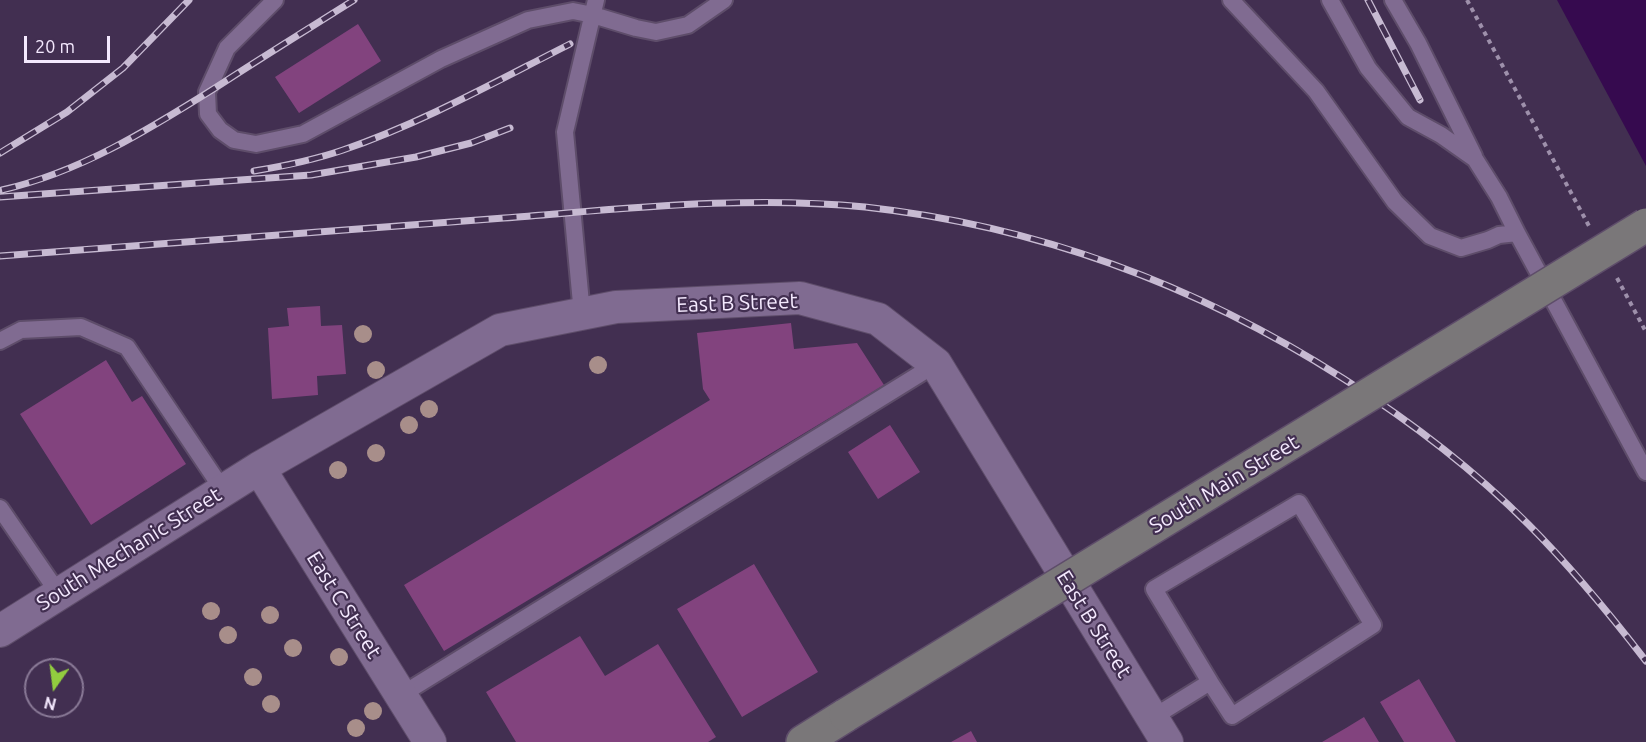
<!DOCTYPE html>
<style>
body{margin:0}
#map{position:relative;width:1646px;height:742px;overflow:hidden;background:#422f51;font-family:Ubuntu,sans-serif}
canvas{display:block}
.north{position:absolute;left:24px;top:658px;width:60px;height:60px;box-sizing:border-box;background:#422f51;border:2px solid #897996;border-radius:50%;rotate:194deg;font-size:16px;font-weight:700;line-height:24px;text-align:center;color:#f4e9fe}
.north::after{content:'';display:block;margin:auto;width:21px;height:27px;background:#92cd3f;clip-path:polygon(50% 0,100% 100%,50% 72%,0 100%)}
.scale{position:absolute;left:24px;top:36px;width:86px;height:27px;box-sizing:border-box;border:3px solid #f4e9fe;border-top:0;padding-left:8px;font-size:18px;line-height:21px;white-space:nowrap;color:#f4e9fe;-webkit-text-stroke:4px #422f51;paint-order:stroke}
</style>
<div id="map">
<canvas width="1646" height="742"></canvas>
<div class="north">N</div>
<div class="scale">20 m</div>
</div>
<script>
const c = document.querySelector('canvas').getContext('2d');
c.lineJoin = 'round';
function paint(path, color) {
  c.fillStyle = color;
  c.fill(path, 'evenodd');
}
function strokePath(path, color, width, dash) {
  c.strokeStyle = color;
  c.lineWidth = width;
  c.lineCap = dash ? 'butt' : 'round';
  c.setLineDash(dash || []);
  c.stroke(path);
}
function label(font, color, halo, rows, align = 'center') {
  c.font = font + ' Ubuntu,sans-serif';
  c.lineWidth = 4.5;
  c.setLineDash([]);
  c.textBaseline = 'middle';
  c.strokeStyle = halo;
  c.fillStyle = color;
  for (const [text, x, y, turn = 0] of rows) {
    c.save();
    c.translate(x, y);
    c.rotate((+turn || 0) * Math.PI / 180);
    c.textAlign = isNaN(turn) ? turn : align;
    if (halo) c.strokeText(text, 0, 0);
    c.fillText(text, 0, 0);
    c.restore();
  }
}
const water = new Path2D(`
 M1557,0H1646V166Z`);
const building = new Path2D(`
 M358,24L381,61L299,113L275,77Z
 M320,306L321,326L342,325L346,374L317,376L318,395L272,399L268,328L289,326L287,308Z
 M791,323L794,349L857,343L884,385L444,651L404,585L710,400L703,389L697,333Z
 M106,360L132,402L142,396L186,464L91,525L20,414Z
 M890,425L920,472L878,499L848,452Z
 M754,564L818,672L742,717L677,609Z
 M580,636L605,676L658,644L716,737L708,742H516L486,692Z
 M1419,679L1456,742H1404L1380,702Z
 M1364,717L1379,742H1322L1346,728Z
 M971,731L977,742H951Z`);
const path = new Path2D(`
 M1467,0L1589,226
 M1617,278L1646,332`);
const lane = new Path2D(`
 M275,0L227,48L207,92L208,114L220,130L234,140L256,144L303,134L441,59L528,20L573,11L593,15L636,28L656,32L688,25L724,0
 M1231,0L1316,91L1395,202L1430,236L1461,248L1488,240L1499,235L1517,233L1646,472
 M1330,0L1368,68L1408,117L1441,135L1475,159L1499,197L1517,233
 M1393,0L1418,43L1474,156
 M582,314L565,132L596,0
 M0,341L21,330L81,327L127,347L223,490
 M0,508L59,594
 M401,695L936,364
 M1152,718L1210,682L1232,716L1373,625L1299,503L1154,589L1210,682`);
const street = new Path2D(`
 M259,468L430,742
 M0,631L259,468L500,330L616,307L800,298L878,319L936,364L1167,742`);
const secondary = new Path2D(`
 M803,742L846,715`);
const rail = new Path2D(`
 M1368,0L1420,100
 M0,153L67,112L123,68L189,0
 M254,171C284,166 314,160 343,150C422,123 495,82 570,44
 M2,190C80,172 148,130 215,88C261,58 308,29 354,0
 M0,197L311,175L416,157L471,143L510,128
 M0,256C168,243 336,231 504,218C624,209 745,195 865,207C1039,226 1197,285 1344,379C1410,421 1473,469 1528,524C1571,567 1609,613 1646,661`);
const secondaryBridge = new Path2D(`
 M846,715L1646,225`);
const trees = [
 [363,334],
 [598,365],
 [376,370],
 [429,409],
 [409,425],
 [376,453],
 [338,470],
 [211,611],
 [270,615],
 [228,635],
 [293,648],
 [339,657],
 [253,677],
 [271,704],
 [373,711],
 [356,728]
];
const streetNames = [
 ["East B Street",737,303,-2],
 ["South Main Street",1224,484,-31],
 ["South Mechanic Street",129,549,-32],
 ["East C Street",344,605,58],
 ["East B Street",1094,624,58]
];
paint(water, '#360a4f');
paint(building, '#82437e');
strokePath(lane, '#5e4d6a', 20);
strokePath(street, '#5e4d6a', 34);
strokePath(secondary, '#5e4d6a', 36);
strokePath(path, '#9e90ab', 4, [4.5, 4.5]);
strokePath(lane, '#806b91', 16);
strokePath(street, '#806b91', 32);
strokePath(secondary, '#7a7779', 33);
strokePath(rail, '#c7bad2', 7);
strokePath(rail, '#422f51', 4.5, [14]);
strokePath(secondaryBridge, '#5e4d6a', 36, []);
strokePath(secondaryBridge, '#7a7779', 33);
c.fillStyle = '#a88e8a';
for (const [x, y] of trees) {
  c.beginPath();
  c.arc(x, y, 9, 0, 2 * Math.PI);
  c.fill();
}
label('21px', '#f4e9fe', '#422f51', streetNames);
</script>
